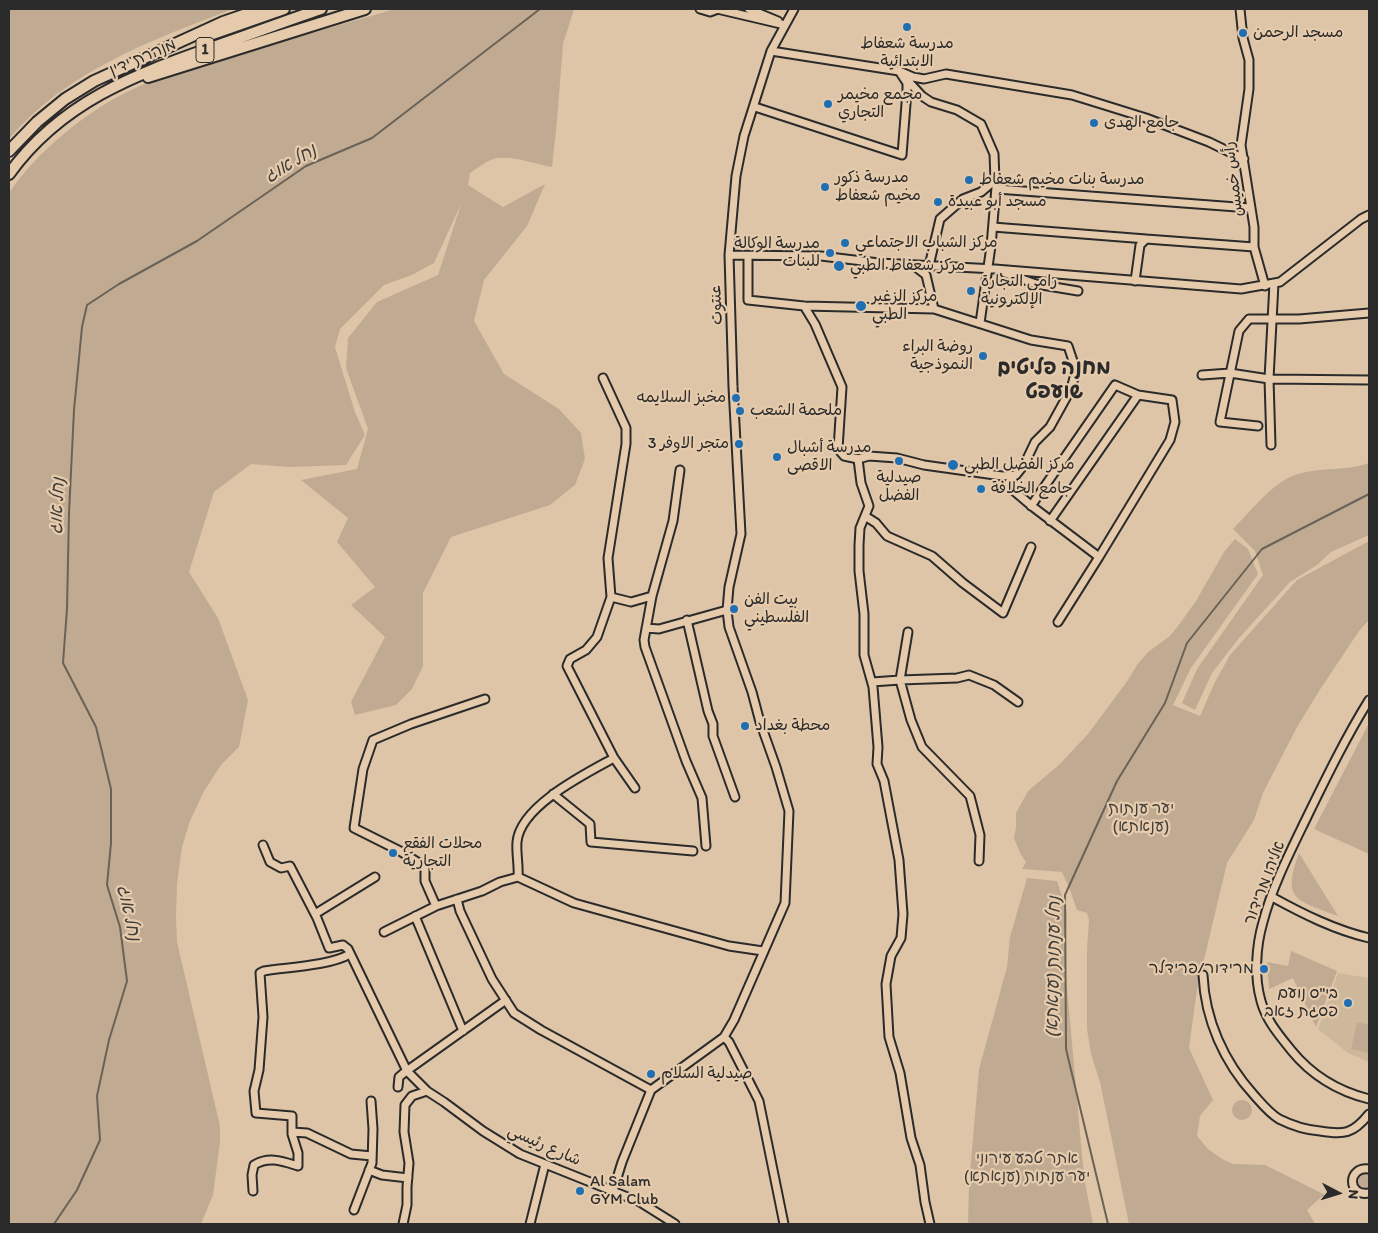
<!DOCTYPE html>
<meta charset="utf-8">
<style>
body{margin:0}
#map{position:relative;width:1378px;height:1233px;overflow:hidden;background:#dec5a7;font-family:Itim,sans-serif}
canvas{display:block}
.frame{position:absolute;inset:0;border:10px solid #2b2b2b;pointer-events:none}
.north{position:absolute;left:1313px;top:1168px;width:50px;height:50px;-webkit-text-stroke:4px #e5cbac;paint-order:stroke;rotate:95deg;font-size:14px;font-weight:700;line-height:20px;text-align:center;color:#2b2b2b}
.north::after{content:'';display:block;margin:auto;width:18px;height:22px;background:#2b2b2b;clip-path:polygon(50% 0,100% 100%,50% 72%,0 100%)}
</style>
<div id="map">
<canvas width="1378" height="1233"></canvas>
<div class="frame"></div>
<div class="north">N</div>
</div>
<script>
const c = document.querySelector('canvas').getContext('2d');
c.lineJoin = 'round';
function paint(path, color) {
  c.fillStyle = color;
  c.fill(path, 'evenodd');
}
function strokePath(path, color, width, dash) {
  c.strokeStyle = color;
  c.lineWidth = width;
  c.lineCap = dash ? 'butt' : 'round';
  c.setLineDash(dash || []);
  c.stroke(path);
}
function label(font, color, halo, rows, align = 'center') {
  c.font = font + ' Itim,"Playpen Sans Arabic","Playpen Sans Hebrew",sans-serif';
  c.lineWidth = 4.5;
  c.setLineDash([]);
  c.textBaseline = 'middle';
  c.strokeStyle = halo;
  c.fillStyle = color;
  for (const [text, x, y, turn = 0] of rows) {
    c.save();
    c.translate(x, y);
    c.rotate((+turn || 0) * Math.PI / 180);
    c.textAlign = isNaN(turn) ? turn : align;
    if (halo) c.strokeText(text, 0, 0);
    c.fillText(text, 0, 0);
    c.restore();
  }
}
const built = new Path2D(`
 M1338,973L1369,978V1062L1348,1053L1318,1029Z`);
const green = new Path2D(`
 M9,9H233C152,40 66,71 9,139Z
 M395,9H574L563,44L557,121L552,167C535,164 515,156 497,158C487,160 478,168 470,173L468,185L503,207L545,184L527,226L484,280L474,321L504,374L559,409L581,433L585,459L575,485L550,505L451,537L423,593V666L412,689L396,705L355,715L351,702L385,637L351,605L375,587L337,542L348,518L301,480L357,469L368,429L346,368L348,338L377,302L438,275L461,204L434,263L412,275L384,285L340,329L335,347L355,412L365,435L346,465L289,467L251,464L214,492L189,572L218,618L248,700L239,747L221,765L204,791L190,821L182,847L177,884L176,918L177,942L220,1126V1142L213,1195L201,1224H9V193C37,151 88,110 133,89C171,71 213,62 253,50C300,36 348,23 395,9Z
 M1369,463V535L1331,552L1317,565L1290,582L1239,638L1212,673L1195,710L1182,703L1197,669L1263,575L1255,551L1233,529C1249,513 1269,487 1290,477C1314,466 1344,472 1369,463Z
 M1235,539L1248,549L1258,574L1191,668L1173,705L1200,716L1215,682L1230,655L1297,580L1369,541V620L1359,631L1321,688L1297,727L1263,793L1254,820L1227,863L1197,989L1189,1048L1213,1100L1200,1116L1197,1136L1208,1149L1222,1159L1233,1164L1265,1165L1327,1196L1321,1197L1307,1210L1315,1224H1129L1100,1082L1091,1054L1087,1029V949L1089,920L1087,913L1077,910L1070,890L1062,872L1022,869L1026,862L1020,853L1014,838L1016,827V813L1028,791L1060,764L1088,734L1128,680L1137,665L1148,652L1170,636L1178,626L1196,601L1224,552Z
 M1369,723V854L1314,829Z
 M1299,853L1338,916C1297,900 1281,901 1299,853Z
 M1027,878L1057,881L1067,912L1065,965L1084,1177L1093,1224H968L969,1184L979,1069L1007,967L1010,937Z
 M1291,951L1337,971L1316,1027L1293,978L1269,989L1267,962L1288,966Z
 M1357,1022L1369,1025V1053L1351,1049Z
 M1232 1110a10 10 0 1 1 20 0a10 10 0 1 1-20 0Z
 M1366,1172L1369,1173V1189L1364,1190L1357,1185V1179L1360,1174Z`);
const stream = new Path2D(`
 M54,1224L77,1190L100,1140L97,1096L109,1040L127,981L120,927L107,885L111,843V789L96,727L63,663L67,609L69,513L74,410L82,327L87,305L119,284L197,241L306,166L372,138L540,9
 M1108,1224L1066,1049L1065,895L1117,781L1165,703L1187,643L1262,549L1369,494`);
const minor = new Path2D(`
 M700,9L710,12L718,9
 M717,9L785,25
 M749,9L778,21
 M1240,9L1243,38L1249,60V89L1241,145L1254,227V247L1265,286
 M771,51L899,71L913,77L924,79L946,74L1072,95L1146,118L1209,142L1244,159
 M755,107L902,155L907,91V83L899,71L922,96L931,102L957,110L981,124L994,154L995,180L981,192L963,199L940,219L929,266
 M997,189L1250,208
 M993,227L1146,239
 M729,255L821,256L879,263L995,269L1241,289L1280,282L1361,219L1369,215
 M748,256V300L804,306L934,309
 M913,265L926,275L934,309L1031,340L1068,346L1076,370L1071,389L1050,427L1035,442L1024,465L1016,475L1002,476L924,465L897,458L869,456L858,459L861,483L869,506L860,528L859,545V571L864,614V655L873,687L878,747L877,764L884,781L899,860L903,914L901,938L891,956L886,984L889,1037L900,1073L911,1138L920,1165L925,1202L930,1224
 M1005,273L1036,284L1078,291
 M1135,281L1140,245L1146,239L1254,247
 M804,306L815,324L842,387L838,449L844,456L858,459
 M980,323L991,246L996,187
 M1202,375L1230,373L1269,379L1369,380
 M603,378L626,428V444L608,558L611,597L597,637L586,650L570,659L567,666L614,758L635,788
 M1258,426L1220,422L1239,331L1249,319H1299L1369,313
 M1271,445L1269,379L1274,283
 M680,470L673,521L652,596L644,640L645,647L686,761L702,798L706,846
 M1015,475L1007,485L1033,507L1099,557L1058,622
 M1031,506L1115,385L1138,395
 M865,516L876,523L887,536L932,556L963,583L1003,613L1031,547
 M1050,521L1138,395L1172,400L1175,422L1170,440L1099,557
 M611,597L631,602L652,596
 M687,620L708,711L713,724V736L735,797
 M646,628L659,629L727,610
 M908,632L900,680L957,678L969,675L994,685L1018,702
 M872,682L900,680L911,720L922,747L970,796L980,835L979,861
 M1369,700C1346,737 1326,778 1307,817C1291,850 1272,887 1263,922C1256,946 1254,977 1261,1001C1266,1020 1279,1035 1291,1050C1312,1076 1337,1091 1369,1099
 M553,794L590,824L591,842L693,851
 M263,845L270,862L281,868L290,866L317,918L329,948L343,945L348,949L407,1071L427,1091L444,1102L483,1131L520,1154L640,1202L675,1224
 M518,877L574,903L729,946L763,951
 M1272,897C1303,914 1335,930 1369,938
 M457,899L460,911L492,979L514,1013L541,1030L651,1090
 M436,906L425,881V870L422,865L400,851L354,828L363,769L373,740L411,724L485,699
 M315,914L375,877
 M415,916L463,1031
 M384,932L436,906L482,891L500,882L518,877C519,865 516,853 517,842C520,806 585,774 614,758
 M1203,975C1205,1020 1224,1062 1254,1095C1262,1104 1269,1113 1279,1119C1291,1125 1307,1130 1320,1131C1344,1135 1353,1134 1369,1114
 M398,1087L399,1077L405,1072L506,1000
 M292,1132L307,1133L351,1154L372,1156
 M1369,1169C1347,1166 1347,1197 1369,1193
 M369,1170L382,1175L408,1178
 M253,1191L252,1175L254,1165C269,1156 282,1161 298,1166V1153L292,1134V1116L256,1113L254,1091L259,1070L263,1017L260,973L264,971C288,967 329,966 350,954
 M613,1191L622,1162L651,1090L724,1037
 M354,1210L372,1163L373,1129L371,1101
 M403,1224L407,1205V1187L409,1163L404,1132L405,1105L412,1096L427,1091
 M530,1224L545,1164
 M784,1224L759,1101L729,1042L724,1037L734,1020L785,903L789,811L776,767L760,722L752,692L729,627L727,610L729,587L741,534L733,387L729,255L736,176L744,136L771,51L794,9`);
const highway = new Path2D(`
 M204,37L284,9
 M148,77L365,9
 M9,151L37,122L65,99L94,81L223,22L261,9
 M9,174C61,102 134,75 213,47C249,35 285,21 321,9`);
const markers = [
 [907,27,5,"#1f6fb2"],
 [1243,33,5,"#1f6fb2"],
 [828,104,5,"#1f6fb2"],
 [1094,123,5,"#1f6fb2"],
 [969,180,5,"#1f6fb2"],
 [825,187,5,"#1f6fb2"],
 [938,202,5,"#1f6fb2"],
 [845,243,5,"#1f6fb2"],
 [830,253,5,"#1f6fb2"],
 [839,266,6,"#1f6fb2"],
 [971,291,5,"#1f6fb2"],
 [861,306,6,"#1f6fb2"],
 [983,356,5,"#1f6fb2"],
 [736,398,5,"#1f6fb2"],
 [740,411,5,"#1f6fb2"],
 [739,444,5,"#1f6fb2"],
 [777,457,5,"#1f6fb2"],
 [899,461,5,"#1f6fb2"],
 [953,465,6,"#1f6fb2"],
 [981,489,5,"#1f6fb2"],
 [734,609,5,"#1f6fb2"],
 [745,726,5,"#1f6fb2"],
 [393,853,5,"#1f6fb2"],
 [1264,969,5,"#1f6fb2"],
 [1348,1003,5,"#1f6fb2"],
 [651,1074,5,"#1f6fb2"],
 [580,1191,5,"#1f6fb2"]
];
const shields = [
 [205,50,18]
];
const shieldNames = [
 ["1",205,50]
];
const poiNames = [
 ["مسجد الرحمن",1253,33],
 ["مدرسة شعفاط",907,44,"center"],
 ["الابتدائية",907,62,"center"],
 ["مجمع مخيمر",838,95],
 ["التجاري",838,113],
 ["جامع الهدى",1104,123],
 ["مدرسة ذكور",835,178],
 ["مخيم شعفاط",835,196],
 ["مدرسة بنات مخيم شعفاط",979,180],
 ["مسجد أبو عبيدة",948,202],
 ["مركز الشباب الاجتماعي",855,243],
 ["مدرسة الوكالة",820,244,"right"],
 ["للبنات",820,262,"right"],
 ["مركز شعفاط الطبي",850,266],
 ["رامي التجارة",981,282],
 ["الإلكترونية",981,300],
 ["مركز الزغير",872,297],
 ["الطبي",872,315],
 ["روضة البراء",973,347,"right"],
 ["النموذجية",973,365,"right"],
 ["مخبز السلايمه",726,398,"right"],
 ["ملحمة الشعب",750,411],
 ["متجر الاوفر 3",729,444,"right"],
 ["مدرسة أشبال",787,448],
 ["الاقصى",787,466],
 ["مركز الفضل الطبي",964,465],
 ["صيدلية",899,478,"center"],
 ["الفضل",899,496,"center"],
 ["جامع الخلافة",991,489],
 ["بيت الفن",744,600],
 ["الفلسطيني",744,618],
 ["محطة بغداد",755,726],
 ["محلات الفقع",403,844],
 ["التجارية",403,862],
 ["מרידור/פרידלר",1254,969,"right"],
 ["בי\"ס נועם",1338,994,"right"],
 ["פסגת זאב",1338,1012,"right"],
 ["صيدلية السلام",661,1074],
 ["Al Salam",590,1182],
 ["GYM Club",590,1200]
];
const streetNames = [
 ["מנהרת ידין",143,58,-23],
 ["رأس خميس",1234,179,-97],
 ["عنتوت",717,305,-92],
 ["אליהו מרידור",1265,883,-69],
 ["شارع رئيسي",544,1146,24]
];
const parkNames = [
 ["יער ענתות",1141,809],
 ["(ענאתא)",1141,827],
 ["אתר טבע עירוני",1027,1159],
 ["יער ענתות (ענאתא)",1027,1177]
];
const waterNames = [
 ["נחל אוג",291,164,-31],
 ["נחל אוג",58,506,-87],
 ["נחל אוג",128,913,78],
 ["נחל ענתות (ענאתא)",1054,967,-89]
];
const districtNames = [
 ["מחנה פליטים",1054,369],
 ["שועפט",1054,393]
];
paint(built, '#ceb89c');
paint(green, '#c0ab92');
strokePath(stream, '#6a6257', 2);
strokePath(minor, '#2b2b2b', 11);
strokePath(highway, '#2b2b2b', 14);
strokePath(minor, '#e5cbac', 7);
strokePath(highway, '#e5cbac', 10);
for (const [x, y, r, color] of markers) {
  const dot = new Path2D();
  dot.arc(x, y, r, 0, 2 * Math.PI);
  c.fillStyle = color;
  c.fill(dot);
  strokePath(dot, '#e5cbac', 2);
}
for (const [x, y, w] of shields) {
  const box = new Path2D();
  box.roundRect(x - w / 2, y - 12.5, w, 25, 4);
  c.fillStyle = '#e5cbac';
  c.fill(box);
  strokePath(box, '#2b2b2b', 1);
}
label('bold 15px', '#2b2b2b', null, shieldNames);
label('16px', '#2b2b2b', '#e5cbac', poiNames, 'left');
label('16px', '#2b2b2b', '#e5cbac', streetNames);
label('16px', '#413e3a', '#e5cbac', parkNames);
label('italic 18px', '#403d3a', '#e5cbac', waterNames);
label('bold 21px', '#2b2b2b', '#e5cbac', districtNames);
</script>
